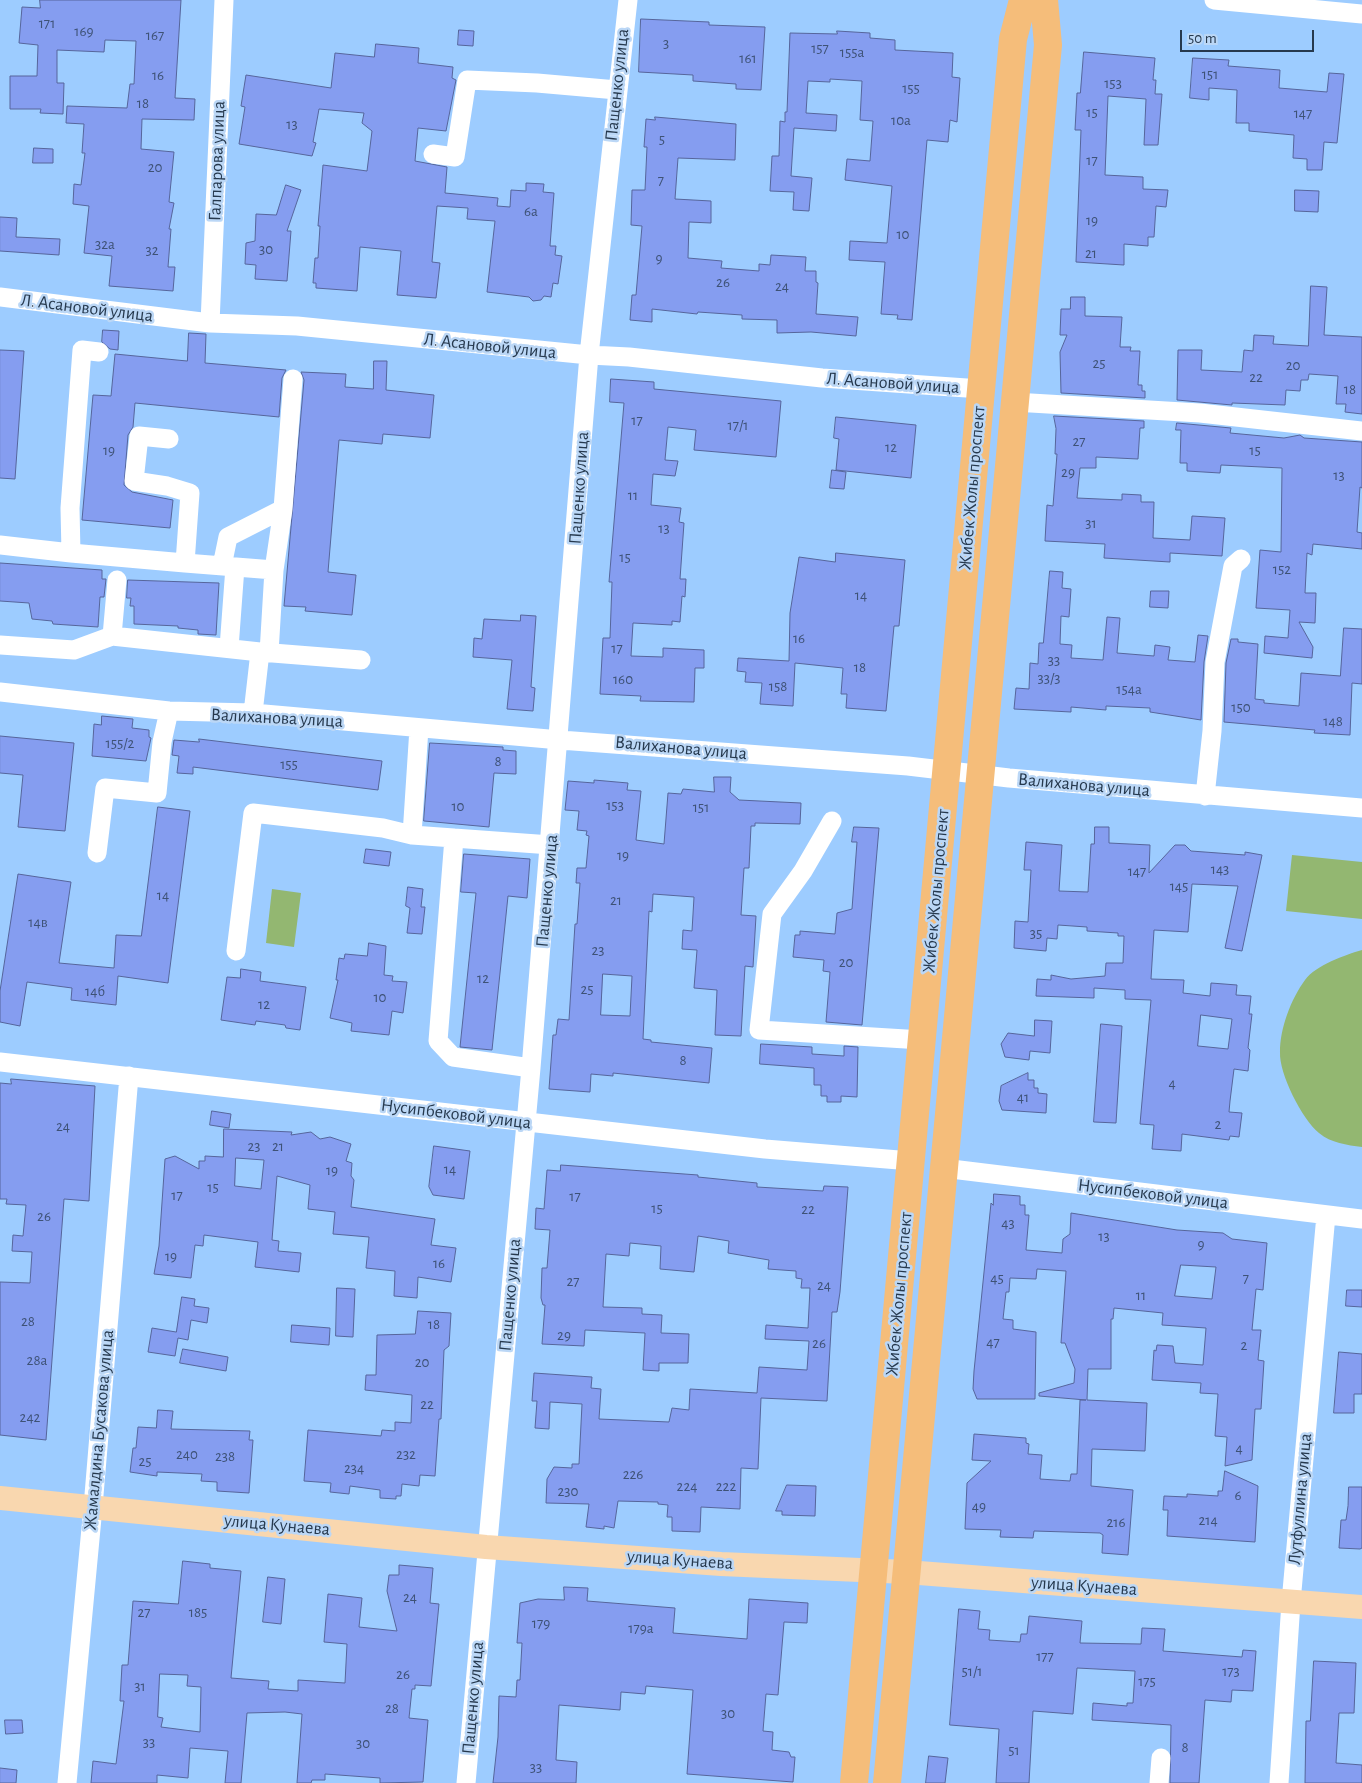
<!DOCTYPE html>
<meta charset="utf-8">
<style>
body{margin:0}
#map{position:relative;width:1362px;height:1783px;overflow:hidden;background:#9dccff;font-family:"Alegreya Sans",sans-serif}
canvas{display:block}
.scale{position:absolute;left:1180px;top:30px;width:134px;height:22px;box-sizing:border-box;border:2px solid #26394e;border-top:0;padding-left:6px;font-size:15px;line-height:18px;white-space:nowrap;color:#26394e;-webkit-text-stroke:4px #bbd7f6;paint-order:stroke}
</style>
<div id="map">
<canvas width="1362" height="1783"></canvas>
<div class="scale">50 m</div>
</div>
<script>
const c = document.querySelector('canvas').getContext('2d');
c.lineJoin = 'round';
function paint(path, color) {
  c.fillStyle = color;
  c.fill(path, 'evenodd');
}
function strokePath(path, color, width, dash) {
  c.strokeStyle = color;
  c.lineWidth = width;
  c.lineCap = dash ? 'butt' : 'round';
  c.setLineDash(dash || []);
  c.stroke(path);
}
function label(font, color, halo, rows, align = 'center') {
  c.font = font + ' "Alegreya Sans",sans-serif';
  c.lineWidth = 5;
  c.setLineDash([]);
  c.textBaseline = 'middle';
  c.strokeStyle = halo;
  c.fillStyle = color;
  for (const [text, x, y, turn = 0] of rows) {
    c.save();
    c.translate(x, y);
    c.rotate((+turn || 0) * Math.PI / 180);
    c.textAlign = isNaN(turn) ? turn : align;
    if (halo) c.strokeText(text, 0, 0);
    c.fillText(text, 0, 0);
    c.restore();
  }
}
const green = new Path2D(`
 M1292,855L1362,862V919L1286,911Z
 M272,889L301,893L294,947L266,943Z
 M1362,950V1147C1347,1145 1331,1143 1319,1133C1302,1119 1279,1074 1280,1052C1280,1028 1291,999 1305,980C1316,965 1345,955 1362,950Z`);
const building = new Path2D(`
 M40,0H181L175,98L195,99L194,120L142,119L141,149L174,152L169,202L174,203L169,229H171L168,267H175L173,291L109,286L112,256L84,253L89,206L73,204L74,184L81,185L85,153H82L84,124L66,123L67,106L127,108L130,84H134L136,41L105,40L104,52L57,50V83H64L63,114L40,113L41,109H10V76H37L38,45L19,43L22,7L40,8Z
 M641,19L709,22V25L765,27L761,90L736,89V84L693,81V75L639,72Z
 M459,30L474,31L473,46L458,45Z
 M837,31L870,33V38L895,40V50L953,53L952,77L960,78L957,122L950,120L948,142L927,140L912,320L897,319L898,315L881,314L885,262L849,260L850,241L887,243L892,186L845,180L847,159L870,161L873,121L860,120L862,81L830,79V82L808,81L806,113L837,115L836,131L794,128L791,176L812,178L809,211L793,210L794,192L770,191L772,156H779L780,121L785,122V112H787L790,33L837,34Z
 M376,44L419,48L418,63L453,67L452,78L456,80L446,131L418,128L415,161L447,167L445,193L498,198L497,206L510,207L511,190L526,191V183L544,184L543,192L554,193L550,246H556L555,255L562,256L558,284L553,283L551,297L544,296L541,300L533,301L529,297L487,292L495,221L467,219L468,208L437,206L432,262L440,263L436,298L397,295L401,251L360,247L357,291L316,288V283H313L315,258H318L320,226H318L323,165L367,171L372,131L362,123L364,113L319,109L313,142L316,143L312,156L239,144L245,107L241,106L246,75L331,88L335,53L374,57Z
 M1084,52L1155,58L1153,80H1156L1155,94H1162L1158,145H1144L1146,99L1108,96L1105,175L1143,177V189L1168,190L1166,207L1156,206L1154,237H1148V246L1124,244V265L1076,262L1081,130H1075L1077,93H1080Z
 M1193,58L1229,60L1228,66L1280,70L1279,88L1327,92L1329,73L1344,74L1337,143L1324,142L1322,170H1307V159L1293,158L1294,135L1249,131V123H1236L1237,90L1209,88V100L1190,98Z
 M655,117L736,124L735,160L678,158L675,199L711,201V223L689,222L688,258L722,261L721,268L759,271V264L770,265L771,255L806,257L805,271H816V282L818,283L816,314L858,317L856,336L811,332L777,333V320L742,319V315L698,312L697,314L652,309V322L630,320L632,295H636L642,226L631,225L632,190H645L647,147H644L646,119L655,120Z
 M34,148L53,149V163H33Z
 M286,185L301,190L287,231H291L287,281L255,279L256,265L245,264L246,243L255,241L256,214L276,215Z
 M1295,190L1319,191L1318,212L1295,211Z
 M0,217L17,218L16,237L60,239L59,255L0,251Z
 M1311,286L1327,287L1324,335L1362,337V414L1345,412L1346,404H1336L1338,376L1309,374L1308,380H1301L1300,391L1286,390L1285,405L1232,403V405L1177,400L1178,350H1202L1201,370L1242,372L1244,350L1253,351L1254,335L1274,336L1273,344L1308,346Z
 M1071,297H1085V316L1122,317L1120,347H1131L1130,351H1140L1138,385H1142V391H1145V398L1061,393L1060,352L1067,335H1060L1061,309H1070Z
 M103,330L119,331L118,350L110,349L102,342Z
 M189,333L206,334L205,363L286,370L282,378L279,417L135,403L133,427L128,435L124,485L132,492L173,500L170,528L82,520L93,395L111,396L115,354L187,361Z
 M0,350L24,351L15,479L0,478Z
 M374,361H387L386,390L434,395L430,438L383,434L382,444L339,440L328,572L356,575L352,615L305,611L306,607L284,606L304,380L301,372L346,374L345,387L373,389Z
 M611,379L654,382V389L781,401L776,457L694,450L696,430L668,427L665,460L678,461L675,476L653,474L651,505L681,508L679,522L684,523L680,579H686L685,597L682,596L680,622L672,621V625L633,623L631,656L663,657V648L704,650V668H695L694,702L640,701L641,696L600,694L603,638H610L612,582H609L624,403L610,402Z
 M1054,416L1144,421V428H1140L1138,459L1096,457V468H1080L1077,498L1122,500V494L1141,495V502H1154L1153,538L1190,540L1192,516L1225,518L1222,556L1170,553V562L1104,558L1105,544L1045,541L1047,505L1053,506L1057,454H1055L1056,429Z
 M836,417L916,425L911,478L836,470L839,439L834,438Z
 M1177,423L1231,428L1230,433L1284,438L1300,435L1304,438L1362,442V488L1360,487L1357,532L1362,533V549L1313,544L1312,555L1307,553L1305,593H1316L1315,623L1299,622L1313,647L1312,658L1264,653L1265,636L1288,638L1290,610L1256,608L1260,550L1281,552L1282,468L1221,465L1220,473L1187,471V463H1180L1181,430H1176Z
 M832,470L846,472L844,489L830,488Z
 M836,553L905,560L899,626H894L886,711L846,708L847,694H841L843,668L795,663L793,706L760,704L762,683L745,682L746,672L737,671L738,658L789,661L790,613L799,557L835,562Z
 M0,563L102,570V579H106L104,597H100L98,627L53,624L52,621L32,619L29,603L0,601Z
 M1050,571L1063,572L1062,588L1071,589L1069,617L1061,616L1060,644L1072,645L1071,658L1103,660L1107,617L1120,618L1117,653L1154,656L1155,645L1170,647L1168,660L1195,662L1198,635L1208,636L1204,662L1201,720L1150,712V708L1106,706V710L1071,707V712L1014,709L1016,688L1029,689L1030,663L1038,664L1039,643H1043Z
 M128,580L219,583L216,635L198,634V630L178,628V626L134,624V606H130L131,598H127Z
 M1151,591H1169L1168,608L1150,607Z
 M521,615L536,616L531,687L535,688L533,711L507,709L512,660L473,657L474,638L482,639L484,619L520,621Z
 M1344,628L1362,629V684L1352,683L1350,735L1314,733L1315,730L1224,722L1226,663L1231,639H1238V642L1258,644L1255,699L1264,700V703L1299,706L1301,673L1340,676Z
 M102,716L133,719L132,728L149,730V737L151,738L146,761L92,756L94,724L101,725Z
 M0,736L74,743L65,831L18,827L23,775L0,773Z
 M199,739L382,761L378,790L193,767V774L177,773L179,756L172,755L174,740L199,742Z
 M430,743L503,747V750L516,751V774L494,773L489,827L424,821Z
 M714,777H731L730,792L739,800L801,803L800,824L755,823V826H751L749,868H744L741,915L756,916L753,967L745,966L741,1036L715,1035L717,990L694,988L697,950L682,949L683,930L692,931L694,897L653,894L652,912L649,911L643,1039L651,1040V1042L712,1048L709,1083L613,1073V1076L591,1074L590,1092L549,1089L553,1035H556L558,1019L569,1020L575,924H577L580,883H576L577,868H586L589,836L586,835L587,831L577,830L579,811L565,810L568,781L594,783V780L628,783L627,790L641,791L636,840L664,844L668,793L681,794L683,789L714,792ZM603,974L632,976L630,1016L601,1015Z
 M158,807L190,811L168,983L118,976L116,1005L71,1000L72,988L27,982L20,1026L0,1022V991L18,874L71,882L59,963L114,968L116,935L141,936Z
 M854,827L879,828L862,1025L826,1022L830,972L823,971L824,960L793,957L795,935H800V931L835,934L837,913L852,909L857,842H852Z
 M1095,827H1109V843L1150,845L1149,873L1175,845H1185L1191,851L1245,855V852L1262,855L1242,951L1225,948L1238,886L1192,884L1188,932L1154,930L1151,979L1184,980L1183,993L1210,996L1211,983L1237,985L1236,995L1251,996L1249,1014H1252L1248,1048L1250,1050L1248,1071L1234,1069L1230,1101L1229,1112L1242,1113L1239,1137L1230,1136L1229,1140L1182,1134L1181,1151L1152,1149L1154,1125L1140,1124L1151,1000L1125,999V990L1094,988V998L1036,996L1037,979L1051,980V975L1071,979L1105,976L1106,963H1123L1124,936H1118V933L1087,931V927L1058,925L1057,939L1047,938L1046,951L1014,948L1015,921L1028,922L1031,870H1024L1026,842L1062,845L1059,891L1088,892L1091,844H1094ZM1201,1015L1232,1019L1228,1049L1198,1046Z
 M366,849L391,852L389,866L364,863Z
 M464,854L530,859L527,898L508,896L492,1050L460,1047L476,893L461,892Z
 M408,887L423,889L421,907H425L422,934L407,933L410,908L406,906Z
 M369,943L386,946L384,975L393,976L392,981L407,982L403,1013L392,1011L389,1035L351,1031L352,1023L330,1018L338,980H336L339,958L344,959L345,954L367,956Z
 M241,969L261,972L260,981L306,987L300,1030L286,1028L285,1025L256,1021L255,1025L221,1020L227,977L240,978Z
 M1035,1020L1052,1021L1050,1053L1030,1051L1029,1060L1005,1057L1001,1044L1008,1033L1034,1036Z
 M1101,1024L1122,1026L1116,1123L1094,1122Z
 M761,1044L812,1047V1054L844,1056V1046L858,1047L857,1097L841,1096V1102H827V1096H821V1085H814V1068L760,1064Z
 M1028,1073V1080H1034V1088H1038V1093L1047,1094L1046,1113L1002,1110L999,1101L1001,1086Z
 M11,1079L95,1086L89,1201L64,1199L46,1440L0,1435V1282L30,1283L32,1252L12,1251L13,1235L23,1236L26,1205L6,1204L7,1199H0V1083L11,1084Z
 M212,1111L231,1114L229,1128L210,1125Z
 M224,1129L292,1132L291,1135L311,1132L320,1139L330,1137L351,1144L346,1161L352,1163L351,1176L354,1180L351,1207L435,1219L431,1245L456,1248L451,1282L418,1277L417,1298L394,1296L395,1271L366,1268L369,1237L333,1234L335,1212L308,1209L310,1185L277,1176L272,1240L279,1241L278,1251L301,1253L299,1272L255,1267L258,1242L204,1235L203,1246L195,1245L191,1278L154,1274L159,1246L165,1159L175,1156L199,1169V1161H205V1156L223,1157ZM236,1158L264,1160L261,1189L235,1186Z
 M434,1146L470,1151L464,1199L433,1195L429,1187Z
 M561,1165L698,1175V1177L757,1183V1187L823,1191L824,1186L848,1187L840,1292L837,1312H832L827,1401L761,1398L758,1469L741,1468L740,1509L701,1507L700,1532L672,1531V1517H667L668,1505L658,1504V1502L618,1501L614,1528L604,1526V1529L586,1527L589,1504L546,1503L547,1479L554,1467L572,1468V1464H579L582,1404L550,1402L549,1429L535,1428L537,1401H532L534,1373L592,1377L591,1388L601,1389L599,1419L669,1422L672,1408L689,1410L690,1389L757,1393L759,1367L807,1370L809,1341L765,1339L766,1325L808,1328L810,1288H801L802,1279L796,1278V1271L768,1269L769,1260L728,1253L729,1241L698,1236L694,1272L660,1269L661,1246L630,1243L629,1256L606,1254L603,1307L642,1308V1314L662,1315L661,1333L689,1334L688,1363H659V1371L643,1370L645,1333L585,1330L584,1346L542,1344L545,1305H543L541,1298L542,1268H547L550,1230L535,1229L536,1208L544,1209L547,1170L560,1171Z
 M994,1194L1020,1196V1205H1025V1215H1029L1026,1250L1062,1253L1063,1239L1070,1234L1071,1213L1177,1230L1223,1233L1232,1239L1267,1243L1263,1290L1256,1289L1252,1330H1261L1258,1360L1264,1361L1261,1409H1255L1252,1460L1225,1466L1227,1437L1215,1436L1218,1394L1200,1393L1201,1383L1152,1380L1154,1350L1156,1351L1157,1345L1173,1346L1175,1363L1203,1365L1206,1328L1162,1325L1163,1313L1114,1308L1113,1319H1111V1369H1088L1087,1400L1147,1403L1145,1451L1092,1449L1091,1486L1133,1490L1128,1555L1102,1553L1103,1535L1100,1533L1034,1531L1033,1538L1000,1537L1001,1530L965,1529L967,1483L991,1461L972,1460L974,1434L1026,1438V1443L1029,1444L1028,1454L1042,1455L1040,1479L1070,1481L1071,1474H1077L1080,1400H1086L1039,1396V1393L1074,1383L1075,1369L1065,1343H1061L1066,1271L1037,1269L1036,1279L1010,1278L1009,1292H1006L1003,1319L1013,1320V1329L1036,1332L1035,1399H977L973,1389L974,1371L991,1203L993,1205ZM1181,1265L1216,1267L1212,1299L1175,1296Z
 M337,1288L355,1289L353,1337L336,1336Z
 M1347,1290H1362V1307L1346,1306Z
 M182,1297L195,1299L194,1306L209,1308L207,1323L191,1320L188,1340L178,1338L175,1356L148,1352L152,1328L176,1332Z
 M418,1311L451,1313L449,1346L444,1350L441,1419H439L435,1476L420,1475L419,1486L402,1484L401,1496H396V1499L380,1498V1490L350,1486L349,1494L330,1492L331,1483L304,1481L308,1430L381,1436L382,1430L395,1431V1422L411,1423L412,1395L365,1390L366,1375H376L377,1335L415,1334Z
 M292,1325L330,1328L329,1345L291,1342Z
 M183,1349L228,1357L226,1371L180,1363Z
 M1339,1352L1362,1354V1394H1354V1413H1334Z
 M158,1410L173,1411L171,1429L250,1431L249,1440H253L249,1493L217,1491V1482L201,1481L202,1474L157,1472V1476L130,1472L133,1448H136L138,1427L156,1428Z
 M1225,1471L1258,1486L1255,1542L1167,1536L1168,1510H1163L1164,1496L1187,1497V1494L1218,1496V1491H1222Z
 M787,1485L816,1486L815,1516L782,1515V1511H776Z
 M1349,1487H1362V1548L1360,1549L1339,1548L1341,1520H1346L1348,1506Z
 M183,1561L210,1564V1568L241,1571L231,1678L269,1681L268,1689L298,1691V1680L345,1683L347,1644L324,1642L328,1594L362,1598L359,1627L397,1631L387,1591L389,1575H399V1565L433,1568L430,1603L439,1604L431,1686L415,1685V1689H412L409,1718L428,1720L423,1782L380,1783V1778L325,1774V1780H312L311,1783H297L302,1714L285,1712L247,1713L241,1783H225L228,1751L190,1748L188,1778L157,1775V1783H91L93,1761L116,1764L124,1701H120L122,1665H128L133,1601L178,1604ZM160,1674L188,1675L187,1686L201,1687L200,1732L161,1727L163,1718L158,1717Z
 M268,1577L285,1579L281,1624L263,1622Z
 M564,1587L588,1588L587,1601L675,1608L673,1633L747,1639L749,1599L808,1603L807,1623L784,1622L778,1695L766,1694L763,1731L773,1732L772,1750L789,1752L791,1757H795L793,1782L687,1774L693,1690L646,1686L645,1694L621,1692L620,1710L559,1705L556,1760L577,1762L576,1783H493L498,1737L499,1696L516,1697L517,1680H520L522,1643H517L520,1603L538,1599L564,1600Z
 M959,1609L980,1611L978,1629L990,1630L989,1640L1020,1642L1021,1634H1027L1029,1616L1082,1621L1080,1643L1141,1644L1142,1628L1165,1629L1163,1651L1242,1657L1243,1650L1256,1651L1253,1691L1232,1690L1231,1702L1205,1700L1199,1783H1170L1171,1725L1092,1720L1093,1703L1127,1706V1703H1133L1135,1671L1077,1668L1073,1714L1033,1711L1029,1783H996L999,1729L950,1725Z
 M1314,1661L1356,1663L1354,1713H1339L1336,1763L1362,1765V1783H1305L1306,1721H1310Z
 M5,1720H22L23,1733L6,1734Z
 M929,1756L948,1758L945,1783H926Z
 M0,1768L17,1770L16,1783H0Z`);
const minor = new Path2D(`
 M1214,0L1362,14
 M433,154L455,157L467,80L537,83L617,90
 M0,297L210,323L297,326L589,355L629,357L822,378L981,389
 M210,323L224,0
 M1014,402L1200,413L1362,431
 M0,545L71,553L70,508L82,350L99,352
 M71,553L185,563L190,493L167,486L134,481L139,436L169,439
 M185,563L274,570L269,653
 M222,566L228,537L283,509
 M274,570L283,509L293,379
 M112,636L117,580
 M0,645L74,650L112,636L260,652
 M229,648L235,567
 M0,692L169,711L253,713L560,740L908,766L1009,778L1362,808
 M253,713L260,652L361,660
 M1205,796L1212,731L1215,662L1233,566L1241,559
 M832,821L803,871L772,914L759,1030L922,1040
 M412,835L419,728
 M454,838L438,1041L453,1057L531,1068
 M97,853L105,788L157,793L162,742L169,711
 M236,951L253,813L383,828L412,835L551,845
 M0,1062L765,1149L911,1161
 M943,1168L1362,1219
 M67,1783L93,1507L129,1076
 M466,1783L531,1068L589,355L628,0
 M1159,1783L1161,1758
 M1279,1783L1291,1602L1326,1215`);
const major = new Path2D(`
 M0,1498L486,1547L721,1564L906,1572L1362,1607`);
const highway = new Path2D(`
 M854,1783L1013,39L1023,0
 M887,1783L1048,45L1044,0`);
const numberNames = [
 ["171",47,23],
 ["169",84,31],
 ["167",155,35],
 ["3",666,43],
 ["157",820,48],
 ["155а",852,52],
 ["161",748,58],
 ["151",1210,74],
 ["16",158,75],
 ["153",1113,83],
 ["155",911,88],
 ["18",143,103],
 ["15",1092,112],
 ["147",1303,113],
 ["10а",901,120],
 ["13",292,124],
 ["5",662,139],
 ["17",1092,160],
 ["20",155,167],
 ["7",661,180],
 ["6а",531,211],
 ["19",1092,220],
 ["10",903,234],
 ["32а",105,244],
 ["30",266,249],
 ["32",152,250],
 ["21",1091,253],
 ["9",659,258],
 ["26",723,282],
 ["24",782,286],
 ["25",1099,363],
 ["20",1293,365],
 ["22",1256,377],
 ["18",1350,389],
 ["17",637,420],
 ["17/1",738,425],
 ["27",1079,441],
 ["12",891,447],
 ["19",109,450],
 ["15",1255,450],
 ["29",1068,472],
 ["13",1339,475],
 ["11",633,495],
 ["31",1091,523],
 ["13",664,528],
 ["15",625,557],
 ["152",1282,569],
 ["14",861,595],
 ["16",799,638],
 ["17",617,648],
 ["33",1054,660],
 ["18",860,667],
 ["33/3",1049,678],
 ["160",623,679],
 ["158",778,686],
 ["154а",1129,689],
 ["150",1241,707],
 ["148",1333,721],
 ["155/2",120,743],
 ["8",498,761],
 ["155",289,764],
 ["153",615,805],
 ["10",458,806],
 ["151",701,807],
 ["19",623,855],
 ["143",1220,869],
 ["147",1137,871],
 ["145",1179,886],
 ["14",163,895],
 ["21",616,900],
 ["14в",38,922],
 ["35",1036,933],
 ["23",598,950],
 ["20",846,962],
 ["12",483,978],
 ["25",587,989],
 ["14б",95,991],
 ["10",380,997],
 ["12",264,1004],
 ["8",683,1060],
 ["4",1172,1083],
 ["41",1023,1097],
 ["2",1218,1124],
 ["24",63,1126],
 ["23",254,1146],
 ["21",278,1146],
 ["14",450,1169],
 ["19",332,1170],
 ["15",213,1187],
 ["17",177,1195],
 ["17",575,1196],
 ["15",657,1208],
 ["22",808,1209],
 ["26",44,1216],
 ["43",1008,1223],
 ["13",1104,1236],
 ["9",1201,1244],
 ["19",171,1256],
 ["16",439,1263],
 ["45",997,1278],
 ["7",1246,1278],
 ["27",573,1281],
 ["24",824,1285],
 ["11",1141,1295],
 ["28",28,1321],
 ["18",434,1324],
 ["29",564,1335],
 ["47",993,1342],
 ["26",819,1343],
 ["2",1244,1345],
 ["28а",37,1360],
 ["20",422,1362],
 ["22",427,1404],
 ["242",30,1417],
 ["4",1239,1448],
 ["240",187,1454],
 ["232",406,1454],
 ["238",225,1456],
 ["25",145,1461],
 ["234",354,1468],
 ["226",633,1474],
 ["224",687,1486],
 ["222",726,1486],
 ["230",568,1491],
 ["6",1238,1495],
 ["49",979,1506],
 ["214",1208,1520],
 ["216",1116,1522],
 ["24",410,1597],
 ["27",144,1612],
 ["185",198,1612],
 ["179",541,1623],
 ["179а",641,1628],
 ["177",1045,1656],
 ["51/1",972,1671],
 ["173",1231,1671],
 ["26",403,1674],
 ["175",1147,1681],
 ["31",140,1686],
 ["28",392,1708],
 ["30",728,1713],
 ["33",149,1742],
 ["30",363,1743],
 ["8",1185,1747],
 ["51",1014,1750],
 ["33",536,1767]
];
const streetNames = [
 ["Пащенко улица",617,85,-84],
 ["Галпарова улица",217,161,-88],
 ["Л. Асановой улица",87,308,7],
 ["Л. Асановой улица",490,346,6],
 ["Л. Асановой улица",893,383,4],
 ["Пащенко улица",579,488,-86],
 ["Жибек Жолы проспект",972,488,-85],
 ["Валиханова улица",277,718,3],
 ["Валиханова улица",681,748,5],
 ["Валиханова улица",1084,785,5],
 ["Пащенко улица",547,891,-85],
 ["Жибек Жолы проспект",936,891,-85],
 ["Нусипбековой улица",456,1114,7],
 ["Нусипбековой улица",1153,1194,7],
 ["Жибек Жолы проспект",899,1294,-85],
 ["Пащенко улица",510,1295,-85],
 ["Жамалдина Бусакова улица",99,1430,-85],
 ["Лутфуллина улица",1300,1499,-85],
 ["улица Кунаева",277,1525,5],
 ["улица Кунаева",680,1560,4],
 ["улица Кунаева",1084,1586,4],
 ["Пащенко улица",473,1698,-85]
];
paint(green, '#93b771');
paint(building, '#859df0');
strokePath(building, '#56659b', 1);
strokePath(minor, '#fff', 19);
strokePath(major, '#f9d7af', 24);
strokePath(highway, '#f5bd7a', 28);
label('15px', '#3e5276', null, numberNames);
label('18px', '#26394e', '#bbd7f6', streetNames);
</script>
